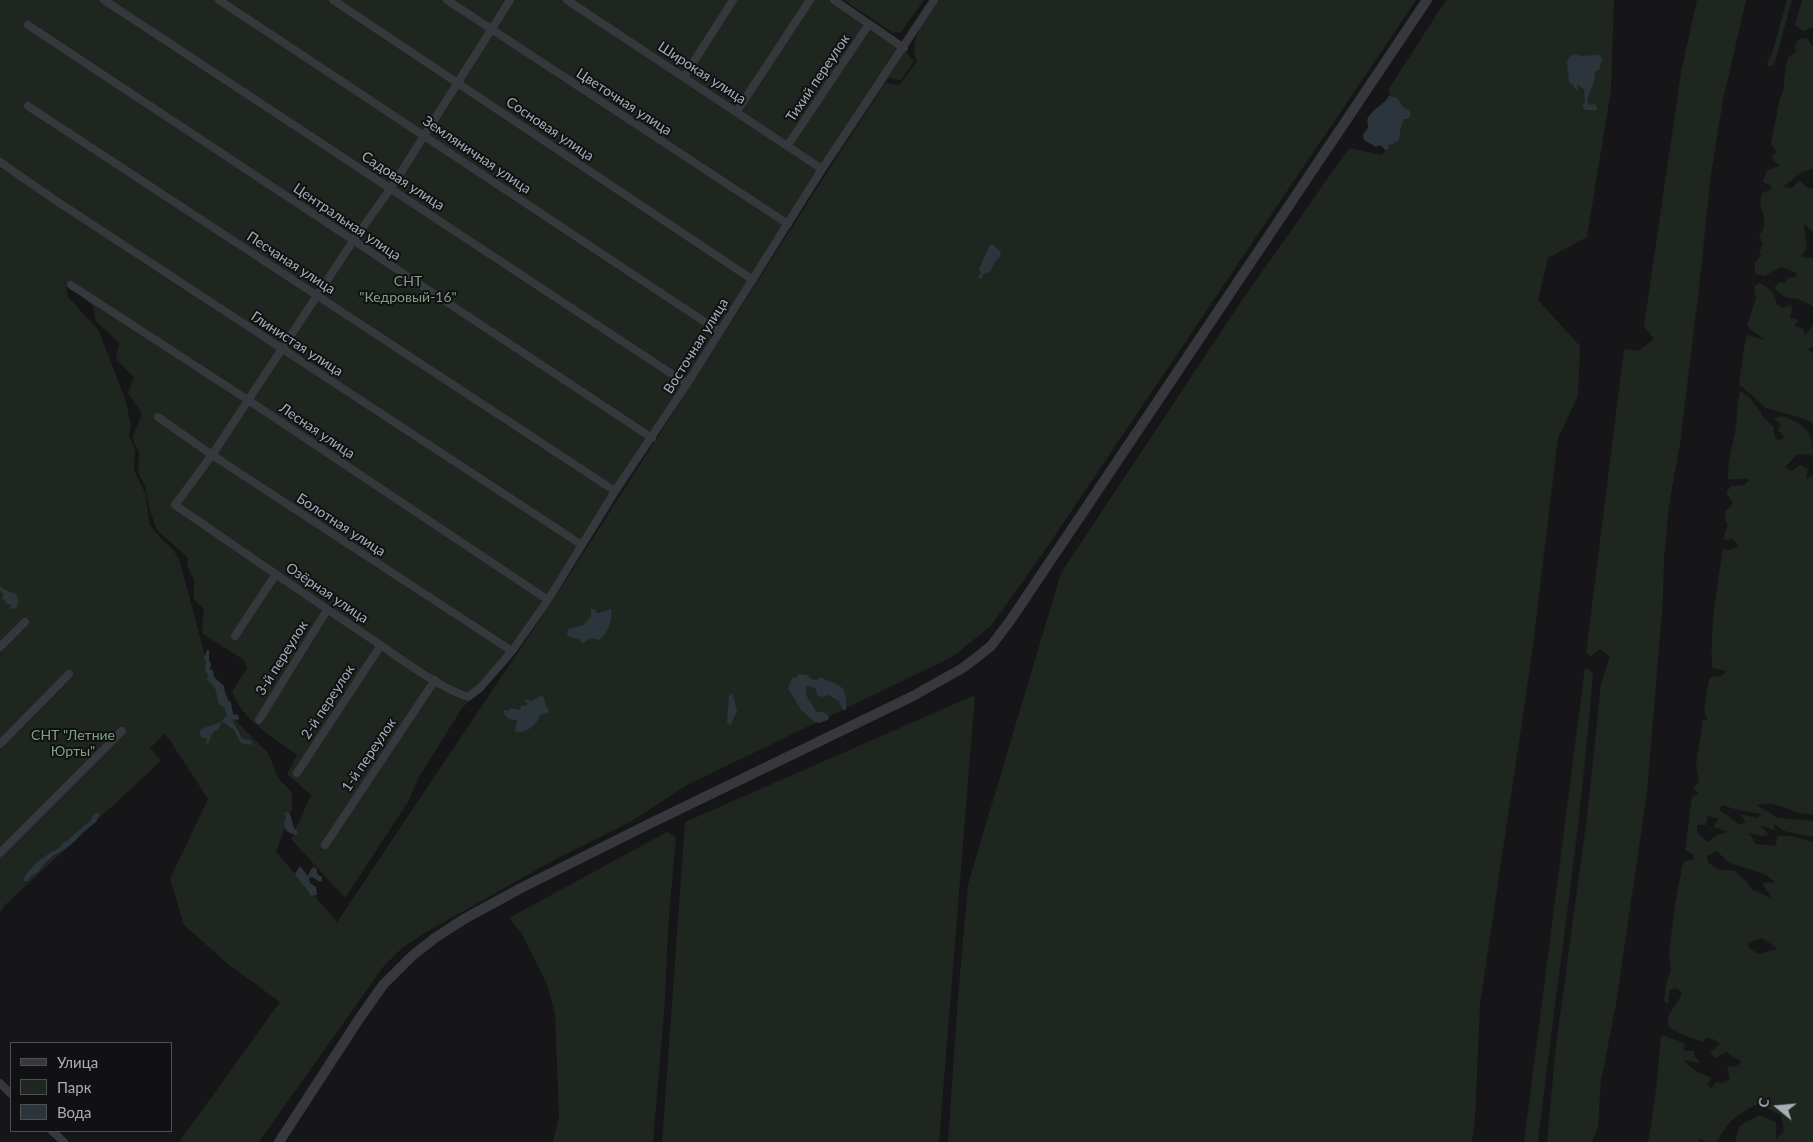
<!DOCTYPE html>
<meta charset="utf-8">
<style>
body{margin:0}
#map{position:relative;width:1813px;height:1142px;overflow:hidden;background:#161618;font-family:Lato,sans-serif}
canvas{display:block}
.legend{position:absolute;left:10px;top:1042px;width:162px;height:90px;box-sizing:border-box;background:#111113;border:1px solid #4d4f55;margin:0;padding:6px 9px;list-style:none;font-size:15px;color:#a8adb8}
.legend li{display:flex;align-items:center;gap:10px;height:25px}
.legend b{width:25px;border:1px solid #4d4f55}
.north{position:absolute;left:1753px;top:1082px;width:50px;height:50px;-webkit-text-stroke:4px #111113;paint-order:stroke;rotate:287deg;font-size:14px;font-weight:700;line-height:20px;text-align:center;color:#a8adb8}
.north::after{content:'';display:block;margin:auto;width:18px;height:22px;background:#a8adb8;clip-path:polygon(50% 0,100% 100%,50% 72%,0 100%)}
</style>
<div id="map">
<canvas width="1813" height="1142"></canvas>
<ul class="legend">
<li><b style="height:6px;background:#37383d"></b>Улица</li>
<li><b style="height:14px;background:#1e261f"></b>Парк</li>
<li><b style="height:14px;background:#2c353c"></b>Вода</li>
</ul>
<div class="north">С</div>
</div>
<script>
const c = document.querySelector('canvas').getContext('2d');
c.lineJoin = 'round';
function paint(path, color) {
  c.fillStyle = color;
  c.fill(path, 'evenodd');
}
function strokePath(path, color, width, dash) {
  c.strokeStyle = color;
  c.lineWidth = width;
  c.lineCap = dash ? 'butt' : 'round';
  c.setLineDash(dash || []);
  c.stroke(path);
}
function label(font, color, halo, rows, align = 'center') {
  c.font = font + ' Lato,sans-serif';
  c.lineWidth = 4;
  c.setLineDash([]);
  c.textBaseline = 'middle';
  c.strokeStyle = halo;
  c.fillStyle = color;
  for (const [text, x, y, turn = 0] of rows) {
    c.save();
    c.translate(x, y);
    c.rotate((+turn || 0) * Math.PI / 180);
    c.textAlign = isNaN(turn) ? turn : align;
    if (halo) c.strokeText(text, 0, 0);
    c.fillText(text, 0, 0);
    c.restore();
  }
}
const green = new Path2D(`
 M0,0H829L905,51L914,61L901,80L889,78L791,223L553,598L508,663L462,708L418,779L408,802L345,898L291,839L311,795L287,774L297,755C274,738 242,720 232,692L247,668L244,660L203,634L202,627L204,610L194,599V580L187,566L188,558L157,530L150,511L145,486L138,472L139,452L132,438L142,414L128,393L134,378L116,359L119,343L96,321L93,306L66,284L68,297L99,331L125,399L131,424L129,436L135,449L134,470L146,495L149,523L156,533L174,551L180,562L211,678L239,724L268,753L278,778L292,792V809L276,852L337,922L557,594L837,157L886,83L899,85L917,62C907,39 926,19 939,0H1416L1041,556L991,626L952,657L689,784L630,822L556,859L428,931L402,948L383,967L259,1142H179L280,1002L229,965L184,925L170,879L208,799L165,733L150,748L161,761L6,904L0,913Z
 M844,0H924L901,32L893,33Z
 M1446,0H1614L1611,90L1587,237L1548,258L1538,300L1580,346L1578,396L1558,438L1531,661L1480,1004L1475,1119L1472,1142H948L958,996L968,884L1061,573L1238,306L1349,148L1382,155L1394,139L1398,116L1388,90Z
 M1697,0H1746L1723,100L1711,174L1699,288L1680,444L1669,505L1664,558L1663,599L1647,792L1616,1004L1601,1081L1598,1127L1592,1142H1547L1555,1053L1587,816L1601,684L1610,656L1600,649L1591,656L1586,653L1624,349L1638,351L1654,339L1644,326L1681,72Z
 M1787,0H1792L1774,65L1769,67L1767,63L1772,54Z
 M1802,0H1813V27L1803,31L1795,25Z
 M1807,38L1813,47V169L1804,171L1783,187L1792,188L1800,180L1806,187L1813,189V233L1804,223L1807,248L1801,257L1813,258V306L1798,299L1785,297L1774,288L1780,282L1786,283L1787,278L1795,277L1797,273L1781,267L1764,276L1755,274V263L1761,255L1759,252L1763,245L1759,236C1761,233 1764,229 1764,225C1766,213 1757,208 1762,193L1772,189L1770,185L1763,182L1767,170L1780,166L1771,158L1776,152L1771,143L1780,98L1784,89V80L1788,57L1796,52L1795,45L1799,39Z
 M1760,283C1770,289 1775,293 1777,305L1783,308L1791,304L1792,311L1790,318L1799,320L1794,326L1803,328L1805,336L1813,325V347L1808,349L1813,354V424L1808,420L1766,408L1739,384L1744,348L1747,335L1765,340L1751,330L1747,325L1756,298L1754,286Z
 M1740,391L1748,396L1762,413L1761,415L1774,427V436L1779,441L1784,437L1778,430L1781,424L1774,419L1782,416C1808,426 1813,431 1813,458L1811,454L1797,455L1785,467L1791,471L1800,465L1808,469L1806,479L1813,475V814C1808,814 1802,814 1797,812C1784,808 1771,801 1757,805L1778,818L1813,821V837L1784,831L1773,823L1775,830L1760,825L1769,835L1761,836L1749,833L1756,844L1776,846L1777,836H1792L1813,842V1142H1735L1739,1126L1759,1115L1776,1122V1140L1784,1131L1781,1115L1758,1104L1747,1109L1730,1122L1716,1142H1707L1700,1139L1699,1142H1648C1655,1107 1658,1071 1661,1035L1685,1043L1684,1051H1694V1055L1700,1063L1683,1060C1692,1069 1700,1074 1712,1078L1707,1085L1711,1089L1716,1082L1722,1083L1730,1079L1727,1066L1734,1067L1742,1062L1726,1052L1715,1058L1710,1053L1720,1044L1713,1039L1706,1038L1703,1042L1683,1035L1669,1027L1667,1018L1682,994L1677,988L1670,990L1668,1004L1664,1001L1666,984L1671,970L1669,953L1675,905L1683,862L1693,859L1694,855L1685,850L1692,797L1698,793L1693,788L1699,782L1696,764L1703,719L1708,721L1704,710L1709,679L1713,676L1719,677L1727,671L1712,668C1710,627 1717,588 1723,549L1730,550L1739,546L1732,539L1724,540L1725,532L1728,525L1726,522L1725,512L1733,503L1726,493L1731,486L1744,485L1749,480C1743,477 1736,481 1728,479C1727,463 1732,449 1735,433C1737,419 1737,405 1740,391ZM1722,805L1738,810L1761,814L1757,818L1740,814L1746,823L1739,824L1719,810ZM1708,816L1718,819L1714,827L1728,832L1717,835L1708,842L1697,833V825H1706ZM1717,851L1729,863L1765,874L1775,882L1762,883L1771,898L1753,890L1745,880L1735,871L1718,869L1708,863L1707,856ZM1762,938L1777,948V949L1758,954L1749,948L1748,943Z
 M1585,667L1593,673C1581,830 1556,986 1538,1142H1524Z
 M975,695L939,1142H662L685,822Z
 M667,832L676,837L668,928L665,1001L653,1142H553L559,1117L555,1014L546,982L522,934L509,918Z`);
const water = new Path2D(`
 M1576,54L1581,56L1600,55L1602,59L1599,70L1594,72L1595,78L1587,101L1590,105L1595,104L1598,110H1585L1582,106L1585,102L1584,89L1578,85L1577,86L1578,89L1576,90L1573,85L1569,83L1567,62L1570,56Z
 M1389,96L1397,98L1404,108L1409,110L1411,114L1408,119H1404L1401,126L1399,140L1393,144L1389,145L1387,151L1380,145L1376,147L1364,140L1363,134C1373,126 1364,123 1369,116C1374,108 1385,104 1389,96Z
 M990,245H993L1001,252L1000,257L997,259L990,272L983,274L982,278L980,279L978,277L981,273L979,269Z
 M0,586L5,590H8V592L15,593L19,601L16,608L13,609L10,608L11,605L5,603L4,599L1,600L4,595L0,590Z
 M591,609H595L596,612L599,613L611,609C613,620 608,633 599,640L591,638L583,643L578,639L567,636L568,629L584,625L585,622L591,617Z
 M207,650H209V660L211,664L210,669L213,671L214,677L224,686C224,692 227,695 228,700L231,702L233,714L238,715L239,718L238,720L233,719L232,720L242,738L252,741V745L241,743L234,730L223,722L221,723L218,730L213,732L208,744L205,745L207,740L206,738H202L199,733L201,729L221,722L227,715L224,707L219,704L215,688L207,679L208,675L205,671L206,661L204,658Z
 M799,674L807,675L811,679L817,680L820,677C841,688 847,682 846,710H843L839,701L828,695L822,697L817,695L816,689L809,686L806,687C804,699 813,702 816,712H822L828,715L829,719L820,723L815,722L801,710L788,688L792,678L797,677Z
 M732,693L737,711L730,726L727,722L729,696Z
 M540,696L544,697L546,706L549,710L548,713L540,715C537,724 526,735 515,731L517,720L509,719L504,714V710L508,711L511,708L519,710L521,706H527V704L525,701V699L532,701Z
 M286,812L290,814L294,828L298,832L297,835C287,834 281,827 286,818L284,814Z
 M97,813L100,814L96,822L83,832L75,841L64,850L54,855L45,863L39,871L30,877L28,881H23C26,871 39,860 47,855C53,851 60,849 63,843L68,841L69,839L91,820L93,815Z
 M300,866L308,876L311,869L314,867L317,869V874L322,877V881L320,882L312,877L309,878L310,883L316,887L317,895L311,896C307,887 300,883 295,874Z`);
const minor = new Path2D(`
 M104,0L687,384
 M219,0L720,332
 M333,0L753,280
 M447,0L788,224
 M510,0L391,188L353,241L212,455L175,505C241,550 307,596 373,640C400,658 438,687 468,697L480,688L512,651L548,600L615,491L687,384L822,169L934,0
 M567,0L822,169
 M834,0L904,48
 M28,25L652,438
 M684,77L733,0
 M28,106L615,491
 M737,111L810,0
 M788,145L869,24
 M0,162L55,200L582,545
 M71,285L248,400L548,600
 M158,417L212,455L512,651
 M235,636L276,574
 M0,647L25,622
 M259,720L327,610
 M0,744L69,674
 M297,773L381,645
 M325,845L435,680
 M0,853L122,731
 M0,1083L11,1094
 M52,1131L64,1142`);
const tertiary = new Path2D(`
 M279,1142L359,1019L383,985L412,956L435,938L464,919L523,887L649,824L913,696L961,669L976,658L991,646L1010,621L1427,0`);
const streetNames = [
 ["Широкая улица",702,73,33],
 ["Тихий переулок",818,78,-56],
 ["Цветочная улица",624,102,33],
 ["Сосновая улица",550,129,34],
 ["Земляничная улица",477,155,34],
 ["Садовая улица",403,181,33],
 ["Центральная улица",347,222,34],
 ["Песчаная улица",291,263,33],
 ["Глинистая улица",297,344,33],
 ["Восточная улица",696,346,-58],
 ["Лесная улица",317,431,34],
 ["Болотная улица",341,525,33],
 ["Озёрная улица",327,593,34],
 ["3-й переулок",282,658,-58],
 ["2-й переулок",328,702,-57],
 ["1-й переулок",369,755,-56]
];
const parkNames = [
 ["СНТ",408,281],
 ["\"Кедровый-16\"",408,297],
 ["СНТ \"Летние",73,735],
 ["Юрты\"",73,751]
];
paint(green, '#1e261f');
paint(water, '#2c353c');
strokePath(minor, '#37383d', 8);
strokePath(tertiary, '#37383d', 10);
label('14px', '#a8adb8', '#111113', streetNames);
label('14px', '#7fa381', '#111113', parkNames);
</script>
